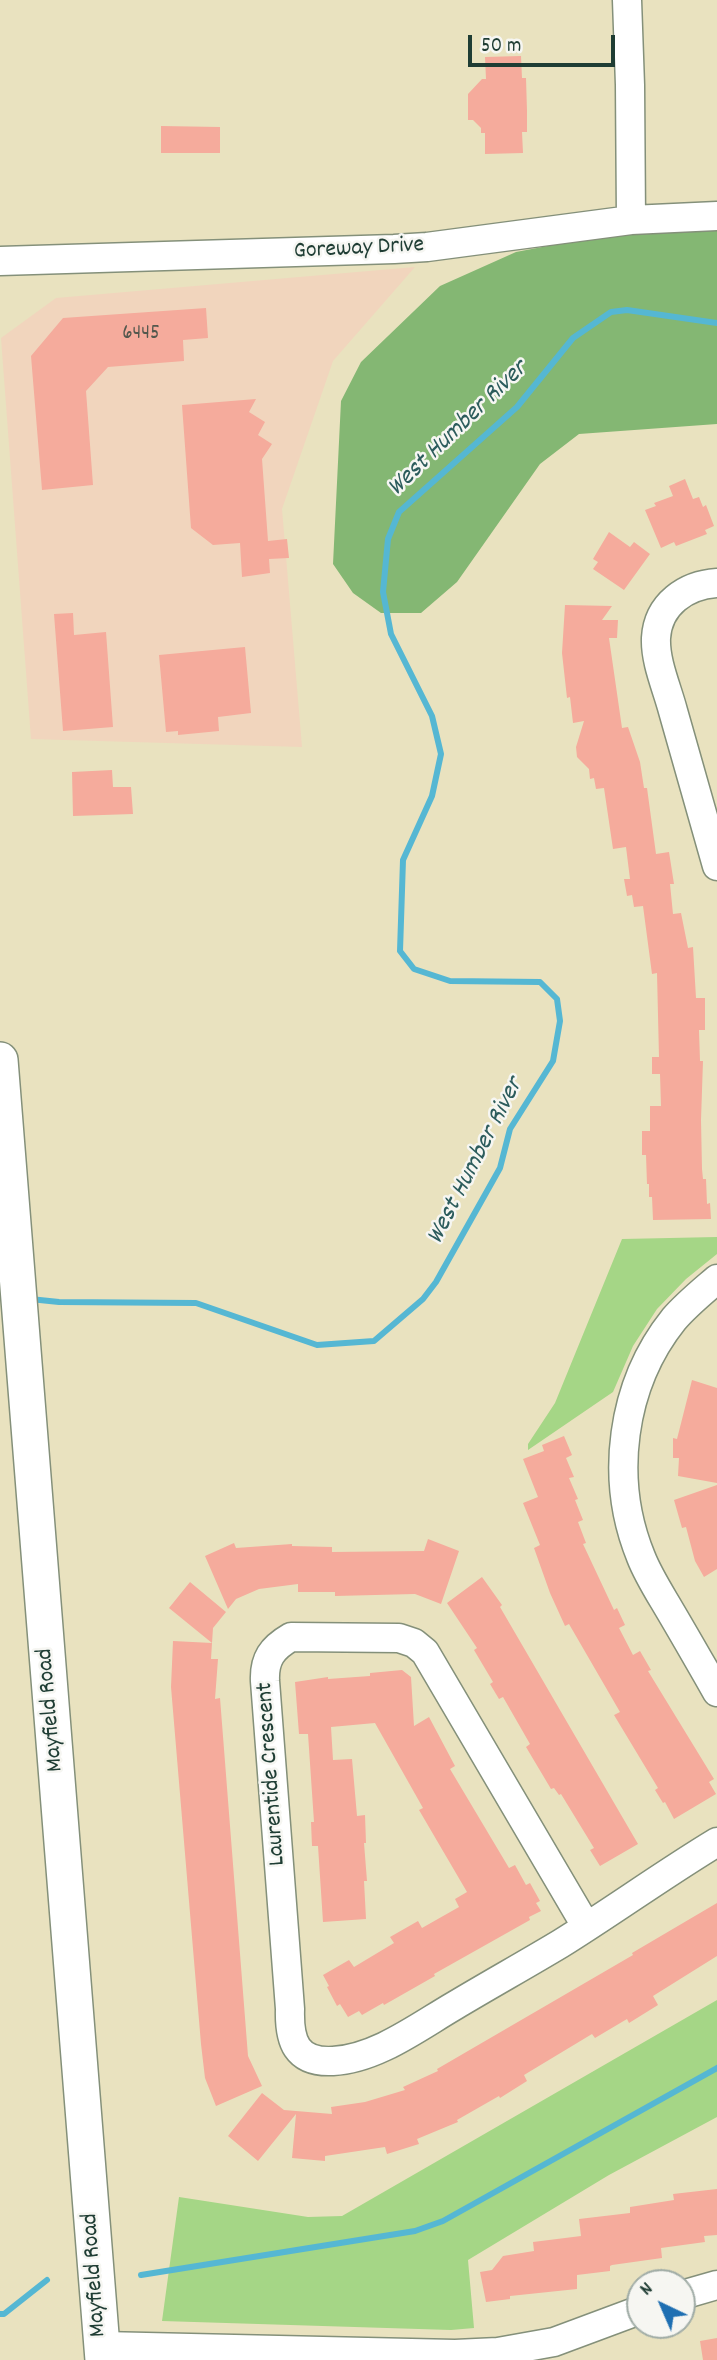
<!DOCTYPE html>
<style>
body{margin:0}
#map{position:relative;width:717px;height:2360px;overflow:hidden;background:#e9e2bf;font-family:Dekko,sans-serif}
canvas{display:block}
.north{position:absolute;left:626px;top:2269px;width:70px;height:70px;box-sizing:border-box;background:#f6f6f2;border:2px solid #a0aca6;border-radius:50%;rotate:316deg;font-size:19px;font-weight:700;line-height:28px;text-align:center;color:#1f3d34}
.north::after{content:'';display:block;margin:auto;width:24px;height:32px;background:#1f6fb2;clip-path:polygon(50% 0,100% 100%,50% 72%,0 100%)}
.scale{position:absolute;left:468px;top:35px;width:147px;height:32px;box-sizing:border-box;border:4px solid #1f3d34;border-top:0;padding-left:9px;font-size:21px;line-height:24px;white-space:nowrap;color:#1f3d34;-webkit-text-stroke:5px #f6f6f2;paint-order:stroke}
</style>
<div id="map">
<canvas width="717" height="2360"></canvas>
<div class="north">N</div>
<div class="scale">50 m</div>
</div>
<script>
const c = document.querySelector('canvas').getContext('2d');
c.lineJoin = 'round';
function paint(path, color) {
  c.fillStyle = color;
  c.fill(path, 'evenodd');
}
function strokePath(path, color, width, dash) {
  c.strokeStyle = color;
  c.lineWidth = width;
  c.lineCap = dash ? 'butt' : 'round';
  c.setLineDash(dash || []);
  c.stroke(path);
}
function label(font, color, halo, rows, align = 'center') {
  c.font = font + ' Dekko,sans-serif';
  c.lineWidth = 5;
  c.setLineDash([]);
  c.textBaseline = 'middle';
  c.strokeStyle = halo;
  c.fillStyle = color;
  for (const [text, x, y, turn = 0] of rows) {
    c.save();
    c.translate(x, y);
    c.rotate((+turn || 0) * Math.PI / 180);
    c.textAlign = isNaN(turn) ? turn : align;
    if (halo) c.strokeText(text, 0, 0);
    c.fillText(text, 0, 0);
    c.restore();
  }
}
const built = new Path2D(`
 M415,267L333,361L282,509L302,747L31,739L1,338L56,298Z`);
const green = new Path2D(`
 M717,1237V1254L686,1279L657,1309L633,1346L613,1392L528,1450V1444L555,1403L622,1239Z
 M717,2000V2117L609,2175L468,2260L474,2328L451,2330L162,2321L179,2197L308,2217L342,2216Z`);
const forest = new Path2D(`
 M677,231H717V424L579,434L540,464L457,582L421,613H381L353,593L333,564L341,401L361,362L440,286L516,252L600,236Z`);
const stream = new Path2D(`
 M30,1299L59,1302L196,1303L317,1345L374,1341L423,1299L436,1282L500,1168L510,1129L553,1061L560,1021L557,999L540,982L450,981L414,969L400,951L403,860L432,796L441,754L432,716L391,634L383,592L388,539L399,512L517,407L573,338L611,312L627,310L717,323
 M141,2275L415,2231L443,2221L717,2068
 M0,2314H4L47,2280`);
const building = new Path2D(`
 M521,56L522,78H526L527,111V132H522L523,153L485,154V133H481V128L473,120H468V94L482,79H486L485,57Z
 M161,126L220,127V153H161Z
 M206,308L208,338L183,340L184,361L108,367L86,391L93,485L42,490L31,356L63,318Z
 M256,399L249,412L265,422L258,435L272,444L262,459L268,541L287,539L289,558L269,559L270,573L242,577L240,543L213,545L191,528L182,405Z
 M685,479L693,499L699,497L703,507L706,505L714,526L705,530L707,534L676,546L674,542L661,548L645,510L656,506L654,503L673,496L669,486Z
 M609,532L630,547L634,542L650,554L624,590L593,569L598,562L593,559Z
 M565,605L612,606L602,620H618L617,638H609L622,728L628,727L640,762L644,788H647L656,854L669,852L674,884H670L673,914L681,913L688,948L693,947L696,998H705V1030H699L700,1061H703L701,1120L702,1169L703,1179H706L707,1204L710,1203L711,1219L653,1220L652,1197H649V1184H647L646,1155H642V1131H650V1106H661L660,1074H652V1057H659L657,973L652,974L643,906L634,907L632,895L627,896L624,879H630L626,847L613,849L604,788L596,789L594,778L590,779L589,769L577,757L576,747L584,721L573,723L570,697L567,698L562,653Z
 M73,613L74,635L106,632L113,727L63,731L54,614Z
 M245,647L251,713L218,717L219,731L178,735V731L166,732L159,655Z
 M112,770L113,787H131L133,814L73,816L72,772Z
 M692,1380L717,1388V1483L678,1476L679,1458H673V1438L677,1439Z
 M564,1436L572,1455L566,1458L574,1477L569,1478L578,1499L575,1500L583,1520L578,1522L586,1543L583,1544L614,1610L617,1608L625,1625L619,1628L633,1655L640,1651L651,1670L648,1671L714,1779L709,1782L716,1794L674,1819L665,1802L663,1803L655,1790L658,1788L614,1715L620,1712L569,1624L565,1626L550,1593L534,1548L540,1545L523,1503L538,1497L523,1459L544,1451L542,1445Z
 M717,1485V1569L704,1577L695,1561L686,1527L682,1528L674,1500Z
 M428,1539L459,1551L441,1604L415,1594L335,1596V1592H298V1584L259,1589L236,1599L228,1609L205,1556L234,1543L236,1548L292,1544V1546L332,1547V1552L424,1551Z
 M482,1577L502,1605L500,1607L638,1844L600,1866L590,1850L594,1848L561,1794L559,1795L554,1788L551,1789L526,1747L530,1744L503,1697L499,1699L490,1684L493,1682L474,1650L477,1648L447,1603Z
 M190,1582L226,1612L213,1628L212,1643L169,1608Z
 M173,1641L212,1643L211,1659H218L215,1699L220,1698L248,2056L262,2086L216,2106L205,2078L201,2044L171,1687Z
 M402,1670L411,1677L414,1726L429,1717L455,1766L450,1769L509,1868L515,1865L526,1885L530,1883L540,1901L536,1903L541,1911L529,1917L530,1920L434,1974L435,1976L384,2005L383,2003L362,2015L359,2011L348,2017L340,2004L337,2006L327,1987L329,1986L323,1975L349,1960L354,1967L394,1943L390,1937L418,1921L422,1928L459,1907L455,1899L467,1892L419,1810L423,1808L375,1723L331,1727L333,1760L352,1759L357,1816L365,1815L366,1843H364L367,1881H364L366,1919L323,1922L318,1846H312L311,1822H314L308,1734H299L295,1682L328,1677V1679L370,1676V1673Z
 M717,1903V1956L653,1996L658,2005L629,2023L627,2019L595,2038L592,2034L524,2075L527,2081L500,2098L499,2096L457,2120L458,2122L417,2139L419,2144L387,2154L385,2147L325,2156V2161L292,2158L296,2114L258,2161L228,2136L262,2093L284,2110L332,2114L331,2107L365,2102L405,2090L403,2087L438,2071L437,2069L633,1955L632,1953Z
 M717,2189V2235L704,2236L705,2242L661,2248L662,2258L612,2265L610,2266V2271L577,2275V2289L510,2296V2299L486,2302L480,2272L492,2270L503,2256L534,2251L533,2242L581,2236L579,2219L630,2213V2207L674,2200L673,2194Z
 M717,2338V2360H703L700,2341Z`);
const minor = new Path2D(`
 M627,0L630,85L631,220
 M0,261L394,249L427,247L631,220L717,216
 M717,583C686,585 658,604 656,638C655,662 667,688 673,711C688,763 702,814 717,866
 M717,1279C702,1292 687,1304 674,1319C621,1385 609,1479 641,1557C648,1575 659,1592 669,1609C685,1636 701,1664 717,1692
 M586,1926L425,1652L414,1643L399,1638L291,1637C272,1648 264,1659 265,1681L290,2009C289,2041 296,2063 333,2061C376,2059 418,2027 454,2006C489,1985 525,1965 560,1944C613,1911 664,1874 717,1842
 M682,2295L717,2285
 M102,2346L455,2354L498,2352L554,2342L640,2310`);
const major = new Path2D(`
 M0,1060L103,2360`);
const numberNames = [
 ["6445",141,335]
];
const streetNames = [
 ["Goreway Drive",359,250,-3],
 ["Mayfield Road",52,1710,-95],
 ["Laurentide Crescent",273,1774,-94],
 ["Mayfield Road",96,2275,-94]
];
const waterNames = [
 ["West Humber River",459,430,-44],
 ["West Humber River",477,1162,-63]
];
paint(built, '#f1d5bd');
paint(green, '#a5d686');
paint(forest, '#84b773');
strokePath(stream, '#55b7d3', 6);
paint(building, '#f5ab9c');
strokePath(minor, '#84907a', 31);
strokePath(major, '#84907a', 38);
strokePath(minor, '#fff', 28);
strokePath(major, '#fff', 35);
label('21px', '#54584e', null, numberNames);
label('24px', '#1f3d34', '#f6f6f2', streetNames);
label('italic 26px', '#2c5c5c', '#f6f6f2', waterNames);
</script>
